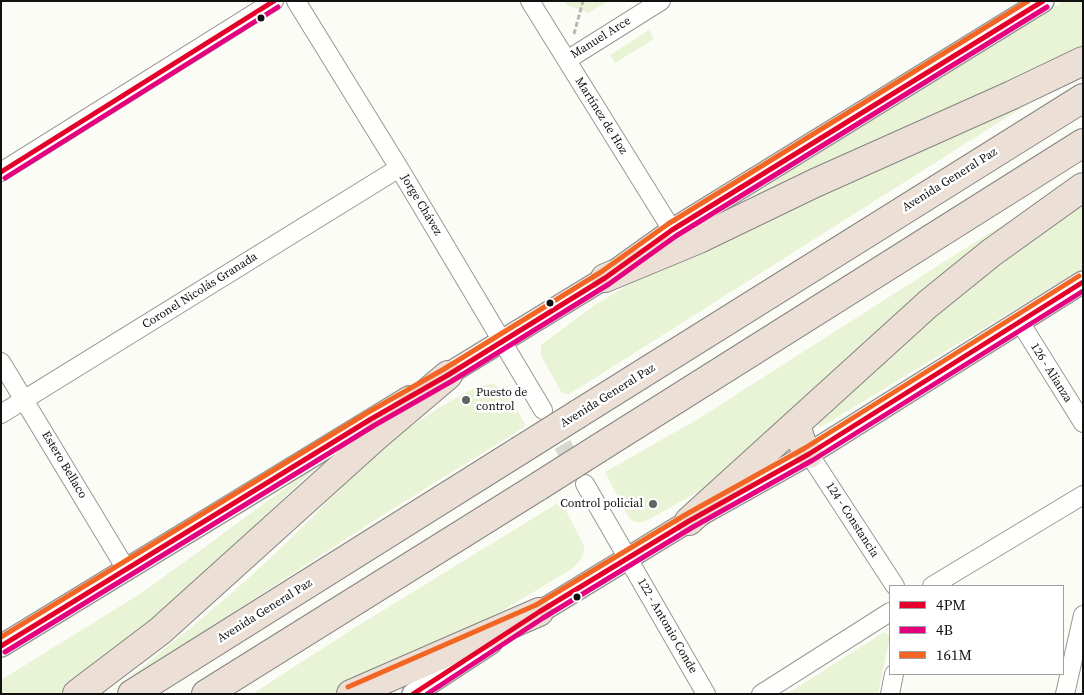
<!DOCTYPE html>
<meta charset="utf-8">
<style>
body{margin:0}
#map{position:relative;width:1084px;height:695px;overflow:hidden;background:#fcfcf7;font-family:"Source Serif 4",serif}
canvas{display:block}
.frame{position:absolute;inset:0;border:2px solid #111;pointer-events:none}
.legend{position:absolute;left:889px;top:585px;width:175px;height:90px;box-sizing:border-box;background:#fff;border:1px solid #a0a0a0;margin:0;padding:6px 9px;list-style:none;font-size:15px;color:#111}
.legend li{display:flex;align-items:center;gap:10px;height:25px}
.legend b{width:25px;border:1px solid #a0a0a0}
</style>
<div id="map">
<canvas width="1084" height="695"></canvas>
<div class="frame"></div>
<ul class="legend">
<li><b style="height:6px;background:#e4002b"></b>4PM</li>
<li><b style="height:6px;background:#e5007d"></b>4B</li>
<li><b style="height:6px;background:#f26522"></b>161M</li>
</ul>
</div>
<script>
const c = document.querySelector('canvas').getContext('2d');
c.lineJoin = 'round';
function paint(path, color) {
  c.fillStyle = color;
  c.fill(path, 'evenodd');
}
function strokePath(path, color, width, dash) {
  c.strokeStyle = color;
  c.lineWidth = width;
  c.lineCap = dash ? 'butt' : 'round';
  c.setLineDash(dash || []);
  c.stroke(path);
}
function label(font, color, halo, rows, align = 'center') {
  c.font = font + ' "Source Serif 4",serif';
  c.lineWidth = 5;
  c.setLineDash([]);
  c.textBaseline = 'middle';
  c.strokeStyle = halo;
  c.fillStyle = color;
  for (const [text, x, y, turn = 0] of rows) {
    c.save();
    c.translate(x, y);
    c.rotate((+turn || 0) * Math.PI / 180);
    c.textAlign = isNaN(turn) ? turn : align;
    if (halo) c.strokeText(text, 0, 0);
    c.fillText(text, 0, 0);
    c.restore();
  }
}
const green = new Path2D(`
 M564,1H608L589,13L567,5Z
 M1064,1H1083V49L733,209L787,173Z
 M649,30L654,39L615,63L610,55Z
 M1047,92L568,395L562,393L541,356V345L592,307L660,265Z
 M1083,198V268L831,421L819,427L818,420L919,325Z
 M1008,223L707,487L646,521C639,523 635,523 629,518L605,472L698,419L986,235Z
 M493,384L506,390L526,426L375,520L108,694C161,653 213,610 263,565C324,509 378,441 451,401C465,393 478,385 493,384Z
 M324,460L141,632L59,694H1V680L143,592Z
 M561,501L584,546C585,557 578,563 570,570L470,630L334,694H252L356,627Z
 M884,632L890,636L878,694H787Z`);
const minorTunnel = new Path2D(`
 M549,421L578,472`);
const path = new Path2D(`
 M574,34L583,1`);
const minor = new Path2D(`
 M296,1L399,168L543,410
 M530,1L672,230
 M567,60L661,1
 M1,172L274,1
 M1020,322L1083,423
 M1,362L126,569
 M1,414L399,168
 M809,454L895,586
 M585,484L706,694
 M932,586L1083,495
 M761,694L890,612
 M890,694L894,674
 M1065,694L1083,615`);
const tertiary = new Path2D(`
 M435,382L605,278L672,230L1043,1
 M525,621L689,521L809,454L1083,282
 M1,646L409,397
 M413,694L491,643`);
const motorway = new Path2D(`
 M605,278L699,239L815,183L1012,95L1083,61
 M578,414L1083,98
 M796,424L801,441L809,454
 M599,448L1083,143
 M689,521L928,304L991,253L1083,187
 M77,694L160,631L375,437L448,375
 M132,694L519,451
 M206,694L539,486
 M351,694L539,612`);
const motorwayBridge = new Path2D(`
 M519,451L578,414
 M539,486L599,448`);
const bus1 = new Path2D(`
 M1,172L274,1
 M1,646L371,419L448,375L605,278L672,230L1043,1
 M413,694L539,612L689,521L809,454L1083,282`);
const bus2 = new Path2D(`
 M5,178L278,7
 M5,652L375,425L452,381L609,284L676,236L1047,7
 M427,694L543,618L693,527L813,460L1083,291`);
const bus3 = new Path2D(`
 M1,637L367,413L444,369L601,272L668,224L1028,1
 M348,687L536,605L685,515L805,448L1079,276`);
const markers = [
 [261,18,4.5,"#111"],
 [550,303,4.5,"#111"],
 [466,400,5,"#636362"],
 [653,504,5,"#636362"],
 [577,597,4.5,"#111"]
];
const streetNames = [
 ["Manuel Arce",601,38,-32],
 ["Martínez de Hoz",601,116,58],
 ["Avenida General Paz",950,180,-32],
 ["Jorge Chávez",421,205,59],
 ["Coronel Nicolás Granada",200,291,-32],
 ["126 - Alianza",1051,373,58],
 ["Avenida General Paz",608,396,-32],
 ["Estero Bellaco",64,465,59],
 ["124 - Constancia",852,520,57],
 ["Avenida General Paz",265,611,-32],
 ["122 - Antonio Conde",667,626,60]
];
const poiNames = [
 ["Puesto de",476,393],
 ["control",476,407],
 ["Control policial",643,504,"right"]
];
paint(green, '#e8f4d5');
strokePath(minorTunnel, '#d9d9d4', 18, [18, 9]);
strokePath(minor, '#979795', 20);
strokePath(tertiary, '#979795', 24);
strokePath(motorway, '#848482', 30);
strokePath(path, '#b9b9b8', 3, [5, 2.5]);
strokePath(minor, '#fffffe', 18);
strokePath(tertiary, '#fffffe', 21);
strokePath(motorway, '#ece0d6', 28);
strokePath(motorwayBridge, '#848482', 30, []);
strokePath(motorwayBridge, '#ece0d6', 28);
strokePath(bus1, '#e4002b', 5);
strokePath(bus2, '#e5007d', 5);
strokePath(bus3, '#f26522', 5);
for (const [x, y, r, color] of markers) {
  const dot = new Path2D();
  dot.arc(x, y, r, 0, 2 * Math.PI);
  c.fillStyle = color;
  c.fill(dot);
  strokePath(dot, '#fff', 2);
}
label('12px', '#111', '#fff', streetNames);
label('12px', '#111', '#fff', poiNames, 'left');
</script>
